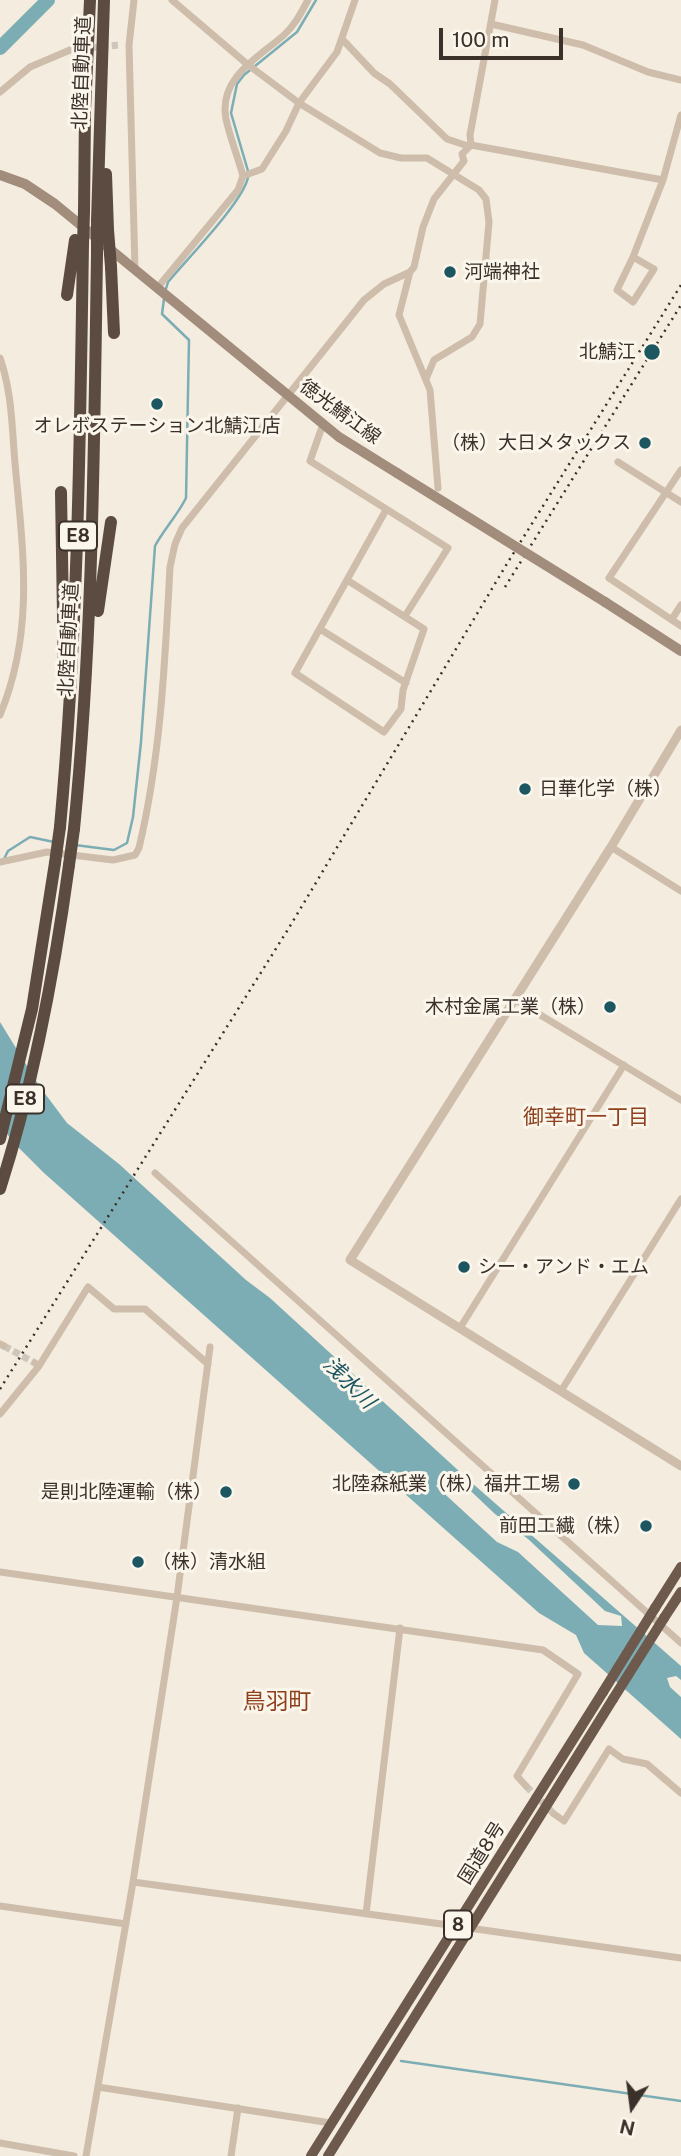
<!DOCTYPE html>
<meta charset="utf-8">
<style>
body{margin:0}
#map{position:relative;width:681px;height:2156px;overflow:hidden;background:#f4ecdf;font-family:"Public Sans",sans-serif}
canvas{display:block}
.north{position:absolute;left:597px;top:2072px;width:70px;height:70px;-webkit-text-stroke:5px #fbf6ec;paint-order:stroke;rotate:193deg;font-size:19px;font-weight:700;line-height:28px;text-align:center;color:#3b302a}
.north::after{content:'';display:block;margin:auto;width:24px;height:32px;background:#3b302a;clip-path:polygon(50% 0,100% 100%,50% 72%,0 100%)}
.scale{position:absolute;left:439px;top:28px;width:124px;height:32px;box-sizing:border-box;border:4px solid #3b302a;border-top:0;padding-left:9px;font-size:21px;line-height:24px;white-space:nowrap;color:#3b302a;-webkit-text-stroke:5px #fbf6ec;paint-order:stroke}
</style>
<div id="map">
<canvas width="681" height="2156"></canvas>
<div class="north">N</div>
<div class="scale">100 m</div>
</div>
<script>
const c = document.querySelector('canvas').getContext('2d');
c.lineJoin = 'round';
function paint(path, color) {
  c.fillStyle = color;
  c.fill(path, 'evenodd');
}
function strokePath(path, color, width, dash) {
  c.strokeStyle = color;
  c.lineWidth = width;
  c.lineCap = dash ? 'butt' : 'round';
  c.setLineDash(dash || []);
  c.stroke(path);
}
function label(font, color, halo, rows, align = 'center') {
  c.font = font + ' "Public Sans","Noto Sans JP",sans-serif';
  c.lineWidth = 6;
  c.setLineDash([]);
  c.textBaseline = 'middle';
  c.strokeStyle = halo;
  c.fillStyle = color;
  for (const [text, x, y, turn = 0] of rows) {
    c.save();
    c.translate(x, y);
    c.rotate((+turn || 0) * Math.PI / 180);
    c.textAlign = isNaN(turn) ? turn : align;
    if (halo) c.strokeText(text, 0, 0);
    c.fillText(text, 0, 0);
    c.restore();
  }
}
const water = new Path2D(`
 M0,1022L40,1087L67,1123L119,1164L246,1280L270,1298L472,1483L681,1666V1680L676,1676L667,1678L670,1687L681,1697V1739L584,1653L576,1635L539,1613L44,1173L13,1142L0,1124ZM447,1474L457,1478L495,1514L528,1539L605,1611L621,1616L622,1626L598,1625L518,1552L497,1542L436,1486Z`);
const stream = new Path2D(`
 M248,171L231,113L237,84L244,75L297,32L316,0
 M165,292L168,282C186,260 244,201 248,177
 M75,845L114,850L127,843L133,817L141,742L155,546C164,529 177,516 186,498L189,340L162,314L164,299
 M4,859L8,851L30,837L54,842
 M401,2061L681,2101`);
const river = new Path2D(`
 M0,48L48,0`);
const minorTunnel = new Path2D(`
 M70,50L118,45
 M4,1346L35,1363
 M526,1786L554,1814`);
const minor = new Path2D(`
 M134,0L129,45L135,269
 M172,0L247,64L299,103L380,153L401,158H427L479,190L486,199L489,222L480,324L472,337L434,360L426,379
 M491,24L583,45L648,72L681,80
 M343,40L374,73L390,84L447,139L468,146
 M0,92L30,67L70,50
 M471,145L470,135L495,0
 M243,176C238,157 230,138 226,119C218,78 258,58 284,35C295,25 301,13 308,0
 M633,257L617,290L633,302L654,269L633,257L663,180L681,115
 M410,272L399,315L430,390L438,488
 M158,287L238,190L243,176L262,169L286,131L299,103L337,52L355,0
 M0,358C12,392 12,428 15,463C23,552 35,630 0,715
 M323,424L310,461L448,548L405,616
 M618,462L681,502
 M681,470L609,578L681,626
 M347,580L424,629L403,690L401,709L384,732L295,673L386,510
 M672,619L681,605
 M320,629L406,683
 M611,847L681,891
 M0,862L47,852L113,860L135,855L139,848C161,755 165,661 170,567L175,544L182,528L364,300L384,284L410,272L414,267L423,227L434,199L464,161L462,154L471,145L663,180
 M514,999L681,1100
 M155,1173L681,1643
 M460,1328L624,1065
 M0,1344L4,1346
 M39,1366L88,1287L114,1309H145L208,1364
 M561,1391L681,1199
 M0,1414L39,1366L35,1363
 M0,1572L543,1650L578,1674L517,1776L526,1786
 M554,1814L564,1821L609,1749L623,1759L647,1764L681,1793
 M133,1882L456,1926
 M0,1906L126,1924
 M366,1914L400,1628
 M469,1928L681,1958
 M98,2087L331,2123
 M0,2143L74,2156
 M86,2156L133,1882L177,1597L210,1347
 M231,2156L238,2108`);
const tertiary = new Path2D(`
 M681,730L611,847L350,1260L681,1466`);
const secondary = new Path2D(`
 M0,175L25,184L55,204L339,437L397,473
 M605,602L681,651`);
const trunk = new Path2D(`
 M655,1608L681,1567
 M664,1618L681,1592
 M311,2156L603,1692
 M328,2156L613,1699`);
const motorway = new Path2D(`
 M106,174L108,230
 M84,212L85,111L90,0
 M97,221L104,0
 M111,267L114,333
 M67,295L75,240
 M61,492L64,678
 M98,611L111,522
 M60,827C78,633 80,439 83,244
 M74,829C93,638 94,447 97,255
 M0,1139L32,1009L55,863
 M0,1189C34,1083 54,975 69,865`);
const rail = new Path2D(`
 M505,587L681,305
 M0,1389L287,931L508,562L681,285`);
const secondaryBridge = new Path2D(`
 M397,473L605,602`);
const trunkBridge = new Path2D(`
 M603,1692L655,1608
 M613,1699L664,1618`);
const motorwayBridge = new Path2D(`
 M108,230L111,267
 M83,244L84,212
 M97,255V221
 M55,863L60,827
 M69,865L74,829`);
const markers = [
 [450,272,7,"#1c5660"],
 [652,352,9,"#1c5660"],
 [157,404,7,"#1c5660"],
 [645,443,7,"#1c5660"],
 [525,789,7,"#1c5660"],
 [610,1007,7,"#1c5660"],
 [464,1267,7,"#1c5660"],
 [574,1484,7,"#1c5660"],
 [226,1492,7,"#1c5660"],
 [646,1526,7,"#1c5660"],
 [138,1562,7,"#1c5660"]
];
const shields = [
 [78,536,38],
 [25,1099,38],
 [458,1925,28]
];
const shieldNames = [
 ["E8",78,536],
 ["E8",25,1099],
 ["8",458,1925]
];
const streetNames = [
 ["北陸自動車道",82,73,-88],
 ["徳光鯖江線",340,412,36],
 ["北陸自動車道",69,640,-87],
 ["国道8号",482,1853,-58]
];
const poiNames = [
 ["河端神社",464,272,"left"],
 ["北鯖江",636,352],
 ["オレボステーション北鯖江店",157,426,"center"],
 ["（株）大日メタックス",631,443],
 ["日華化学（株）",539,789,"left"],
 ["木村金属工業（株）",596,1007],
 ["シー・アンド・エム",478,1267,"left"],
 ["北陸森紙業（株）福井工場",560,1484],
 ["是則北陸運輸（株）",212,1492],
 ["前田工繊（株）",632,1526],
 ["（株）清水組",152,1562,"left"]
];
const neighbourhoodNames = [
 ["御幸町一丁目",586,1118]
];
const waterNames = [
 ["浅水川",349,1383,45]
];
const quarterNames = [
 ["鳥羽町",277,1702]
];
paint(water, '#7cadb4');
strokePath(stream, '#7cadb4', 2.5);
strokePath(river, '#7cadb4', 14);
strokePath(minorTunnel, '#cfc6bb', 7, [7, 3.5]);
strokePath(minor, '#cebdaa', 7);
strokePath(tertiary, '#cebdaa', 9);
strokePath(secondary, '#a28c7b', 10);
strokePath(trunk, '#6d5a4d', 10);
strokePath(motorway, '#5c4b40', 12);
strokePath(rail, '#3b302a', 2.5, [2, 5]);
strokePath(secondaryBridge, '#a28c7b', 10);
strokePath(trunkBridge, '#6d5a4d', 10);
strokePath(motorwayBridge, '#5c4b40', 12);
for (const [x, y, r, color] of markers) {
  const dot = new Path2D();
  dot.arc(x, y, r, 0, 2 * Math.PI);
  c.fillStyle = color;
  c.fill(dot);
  strokePath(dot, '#fbf6ec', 2.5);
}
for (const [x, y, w] of shields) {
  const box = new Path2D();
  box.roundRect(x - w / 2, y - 14.5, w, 29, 5);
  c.fillStyle = '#fbf6ec';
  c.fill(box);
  strokePath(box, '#3b302a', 2);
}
label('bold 18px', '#3b302a', null, shieldNames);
label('19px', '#3b302a', '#fbf6ec', streetNames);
label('19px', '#3b302a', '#fbf6ec', poiNames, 'right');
label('21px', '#8f411d', '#fbf6ec', neighbourhoodNames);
label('italic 21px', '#1c5660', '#fbf6ec', waterNames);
label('23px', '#8f411d', '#fbf6ec', quarterNames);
</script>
